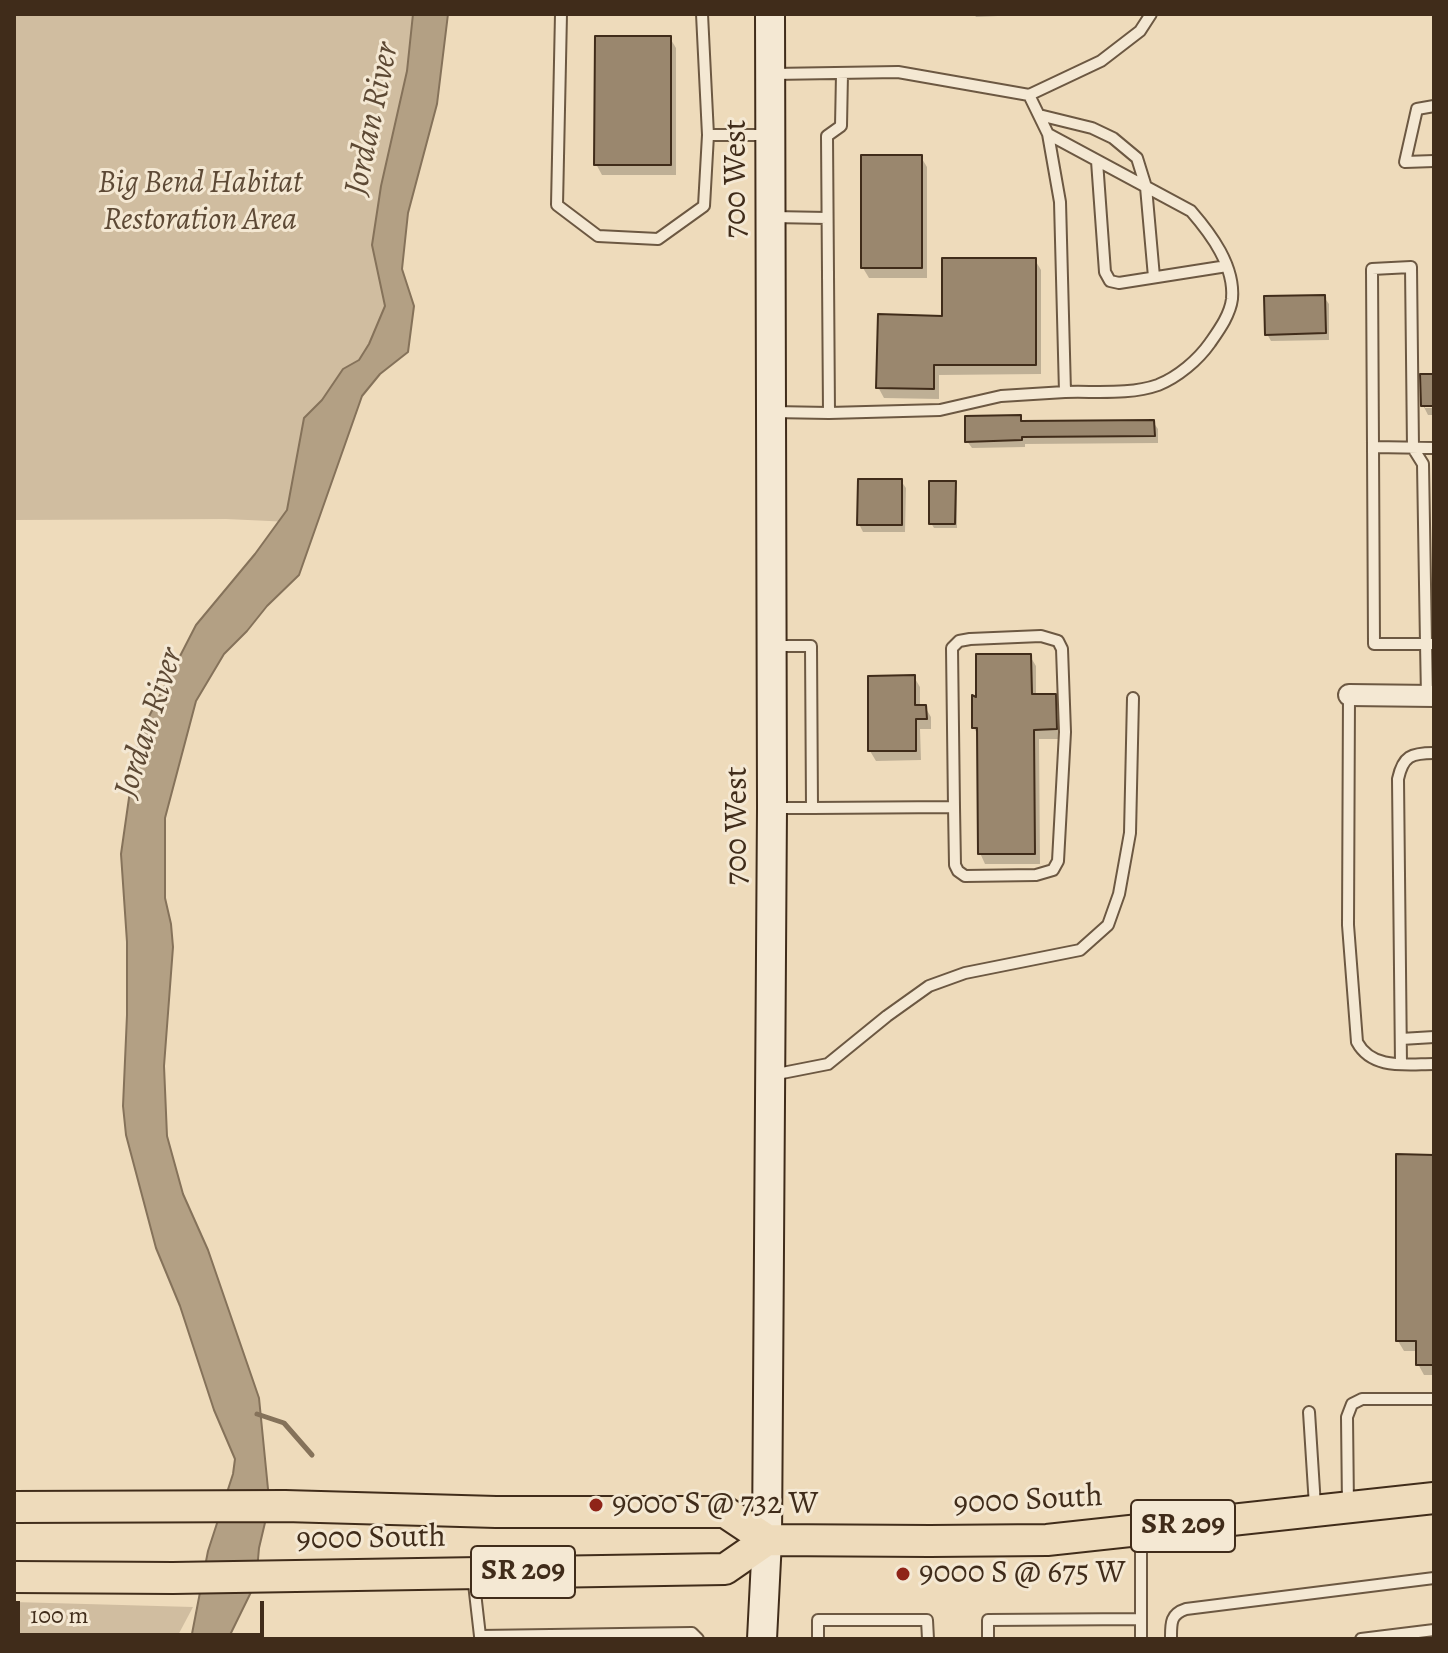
<!DOCTYPE html>
<style>
body{margin:0}
#map{position:relative;width:1448px;height:1653px;overflow:hidden;background:#eedbbb;font-family:Alegreya,serif}
canvas{display:block}
.frame{position:absolute;inset:0;border:16px solid #402c1a;pointer-events:none}
.scale{position:absolute;left:16px;top:1601px;width:248px;height:36px;box-sizing:border-box;border:4px solid #402c1a;border-top:0;padding-left:10px;font-size:24px;line-height:28px;white-space:nowrap;color:#402c1a;-webkit-text-stroke:6px #f4e8d3;paint-order:stroke}
</style>
<div id="map">
<canvas width="1448" height="1653"></canvas>
<div class="frame"></div>
<div class="scale">100 m</div>
</div>
<script>
const c = document.querySelector('canvas').getContext('2d');
c.lineJoin = 'round';
function paint(path, color) {
  c.fillStyle = color;
  c.fill(path, 'evenodd');
}
function strokePath(path, color, width, dash) {
  c.strokeStyle = color;
  c.lineWidth = width;
  c.lineCap = dash ? 'butt' : 'round';
  c.setLineDash(dash || []);
  c.stroke(path);
}
function label(font, color, halo, rows, align = 'center') {
  c.font = font + ' Alegreya,serif';
  c.lineWidth = 6;
  c.setLineDash([]);
  c.textBaseline = 'middle';
  c.strokeStyle = halo;
  c.fillStyle = color;
  for (const [text, x, y, turn = 0] of rows) {
    c.save();
    c.translate(x, y);
    c.rotate((+turn || 0) * Math.PI / 180);
    c.textAlign = isNaN(turn) ? turn : align;
    if (halo) c.strokeText(text, 0, 0);
    c.fillText(text, 0, 0);
    c.restore();
  }
}
const green = new Path2D(`
 M14,14H422L389,333L291,522L226,519L14,520Z
 M14,1602L193,1607L176,1639H14Z`);
const water = new Path2D(`
 M413,14H448L437,104L408,213L402,269L414,306L408,352L380,374L362,396L299,575L267,606L247,631L224,654L196,701L165,818V898L171,924L173,947L164,1066L167,1136L183,1194L208,1250L259,1398L268,1489V1510L259,1548L256,1582L228,1639H191L208,1551L233,1474L235,1459L214,1410L180,1306L156,1248L126,1135L123,1106L127,1015V942L121,854L135,756L143,728L196,625L255,554L287,510L304,418L322,400L343,369L359,360L369,344L385,306L372,245L381,186L407,71Z`);
const shadow = new Path2D(`
 M974,14H1020V15L976,17Z
 M670,38L676,48V175H602L596,164Z
 M921,157L927,167V278H869L863,268Z
 M1035,260L1041,270V374L939,375V399L884,398L878,387L944,318Z
 M1324,297L1329,304V340L1271,341L1267,334Z
 M1434,376V404H1425V408H1434V415H1428L1423,405Z
 M1020,417L1024,423L1153,422L1158,429V443L1025,444V447L972,448L967,441Z
 M901,481L906,488L905,532H863L859,524Z
 M955,483L957,487V528H934L931,523Z
 M1030,656L1036,666V696H1054L1060,706L1062,739H1039L1040,864H985L980,853L979,737L974,728L978,699Z
 M914,677L920,687V707H925L931,717V729H920L921,760L876,761L870,751Z
 M1434,1157V1375H1424L1418,1364V1351H1404L1398,1341Z`);
const stream = new Path2D(`
 M257,1414L284,1423L312,1455`);
const building = new Path2D(`
 M595,36H671V165H594Z
 M861,155H922V268H861Z
 M942,258H1036V365H934V389L876,388L878,314L942,316Z
 M1325,295L1326,333L1265,335L1264,296Z
 M1420,374H1434V406H1421Z
 M1021,415V421L1154,420L1155,436L1022,437V440L965,442V416Z
 M858,479H902V525H857Z
 M929,481H956L955,524H929Z
 M976,654H1031L1032,694H1056L1057,729L1034,730L1035,854H978L977,728H972V695L976,697Z
 M915,675V705H926L927,719H916V751H868V676Z
 M1396,1154L1434,1155V1365H1416V1341H1396Z`);
const lane = new Path2D(`
 M561,14L557,205L598,236L658,239L704,206L708,135L702,14
 M773,74L898,72L1029,95L1101,61L1140,31L1151,14
 M1029,95L1048,134L1060,202L1065,392C1095,391 1130,395 1158,385C1178,377 1198,360 1210,343C1219,330 1230,315 1232,299C1235,266 1211,234 1191,211L1048,134
 M1434,106L1417,109L1405,162L1434,161
 M1039,115L1092,128L1113,138L1137,158L1146,187L1154,277
 M708,135H769
 M1097,161L1105,272L1110,281L1119,283L1227,266
 M773,217L827,218
 M773,412L829,413L827,136L841,126L842,74
 M829,413L940,410L1001,396L1065,392
 M1373,447L1372,269L1411,267L1413,448L1423,464L1426,644H1434
 M772,646H811L812,808H774
 M1349,695L1348,925L1357,1042C1372,1070 1406,1064 1434,1064
 M1427,696L1426,644H1374L1373,447L1434,448
 M812,808L954,807L955,865L958,871L965,876L1036,875L1053,870L1058,861L1065,732L1062,649L1058,641L1041,636L970,639L959,641L952,648L954,807
 M1401,1039L1434,1037
 M1401,1064L1398,779C1403,756 1411,753 1434,753
 M772,1075L828,1064L887,1016L929,986L965,973L1080,950L1108,925L1119,894L1130,833L1133,698
 M1309,1412L1315,1506
 M1348,1506L1347,1417L1352,1404L1362,1399H1434
 M473,1575L480,1636L692,1633L698,1639
 M818,1639V1620H927L928,1639
 M988,1639V1620L1141,1619
 M1141,1639V1533
 M1171,1639C1171,1624 1170,1614 1186,1609L1434,1578
 M1361,1639L1434,1630`);
const street = new Path2D(`
 M1349,695L1434,696`);
const secondary = new Path2D(`
 M762,1639L767,1540L772,808L770,14`);
const primary = new Path2D(`
 M14,1507L285,1506L496,1512H725L767,1540L930,1541L1047,1540L1434,1498
 M14,1577L173,1578L725,1569L767,1540`);
const markers = [
 [596,1505,8,"#8f2418"],
 [903,1574,8,"#8f2418"]
];
const shields = [
 [1183,1526,104],
 [523,1572,104]
];
const shieldNames = [
 ["SR 209",1183,1526],
 ["SR 209",523,1572]
];
const streetNames = [
 ["700 West",737,179,-90],
 ["700 West",738,826,-90],
 ["9000 South",1028,1501,-3],
 ["9000 South",371,1539,-1]
];
const parkNames = [
 ["Big Bend Habitat",200,184],
 ["Restoration Area",200,221]
];
const poiNames = [
 ["9000 S @ 732 W",612,1505],
 ["9000 S @ 675 W",919,1574]
];
const waterNames = [
 ["Jordan River",373,119,-78],
 ["Jordan River",150,723,-72]
];
paint(green, '#d0bda0');
paint(water, '#b3a084');
strokePath(water, '#85725a', 2);
paint(shadow, '#0003');
strokePath(stream, '#85725a', 5);
paint(building, '#9a876e');
strokePath(building, '#402c1a', 2);
strokePath(lane, '#6c5842', 14);
strokePath(street, '#6c5842', 24);
strokePath(secondary, '#402c1a', 32);
strokePath(primary, '#402c1a', 34);
strokePath(lane, '#f4e8d3', 10);
strokePath(street, '#f4e8d3', 20);
strokePath(secondary, '#f4e8d3', 28);
strokePath(primary, '#eedbbb', 30);
for (const [x, y, r, color] of markers) {
  const dot = new Path2D();
  dot.arc(x, y, r, 0, 2 * Math.PI);
  c.fillStyle = color;
  c.fill(dot);
  strokePath(dot, '#f4e8d3', 3);
}
for (const [x, y, w] of shields) {
  const box = new Path2D();
  box.roundRect(x - w / 2, y - 26, w, 52, 6);
  c.fillStyle = '#f4e8d3';
  c.fill(box);
  strokePath(box, '#402c1a', 2);
}
label('bold 30px', '#402c1a', null, shieldNames);
label('32px', '#402c1a', '#f4e8d3', streetNames);
label('italic 32px', '#5d4935', '#f4e8d3', parkNames);
label('32px', '#402c1a', '#f4e8d3', poiNames, 'left');
label('italic 34px', '#5d4934', '#f4e8d3', waterNames);
</script>
